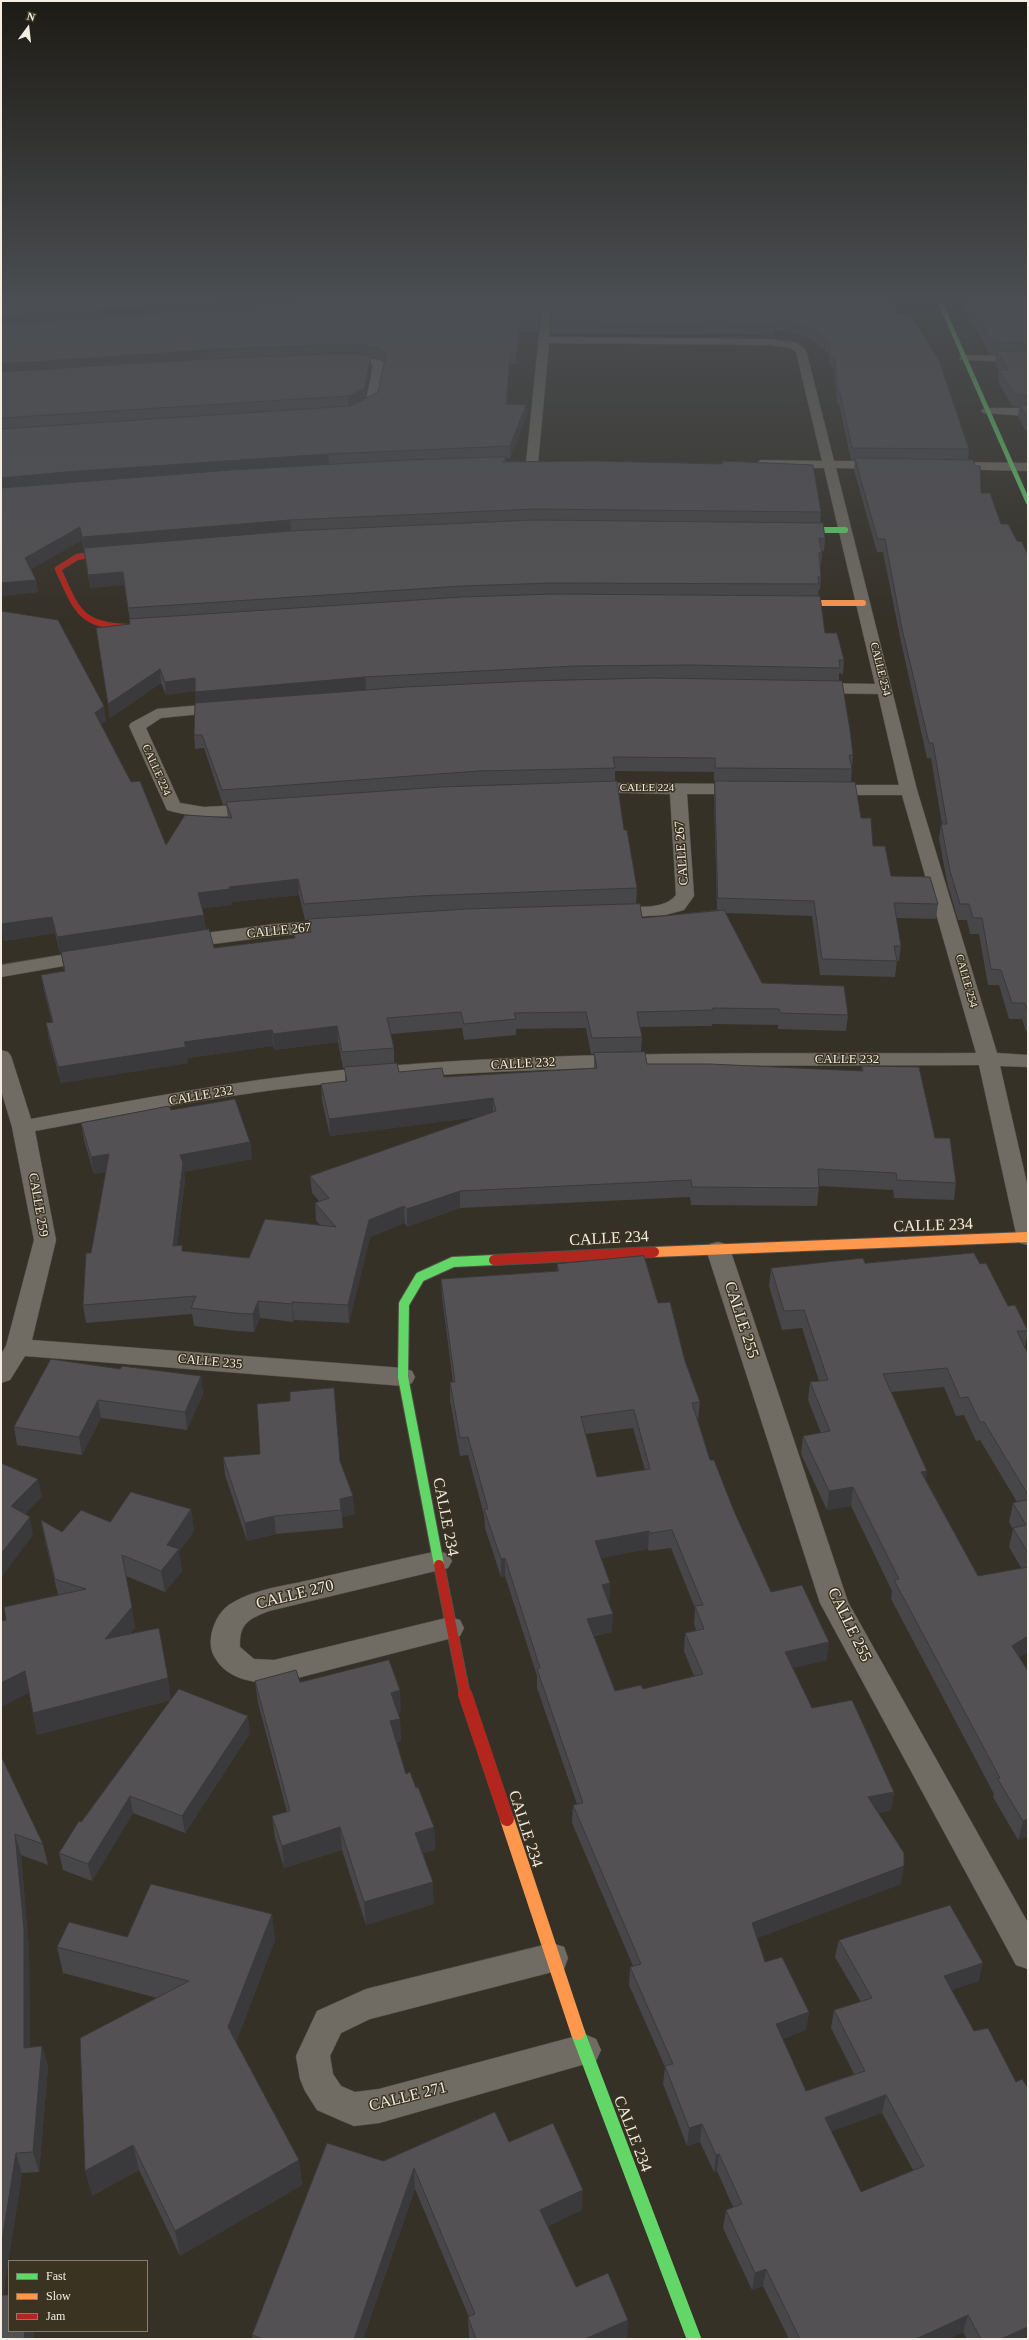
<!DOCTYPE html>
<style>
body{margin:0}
#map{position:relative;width:1029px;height:2340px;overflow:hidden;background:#353127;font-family:"Times New Roman",serif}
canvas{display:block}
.frame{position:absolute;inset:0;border:2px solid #f3ede3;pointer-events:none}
.legend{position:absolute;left:8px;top:2260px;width:140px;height:72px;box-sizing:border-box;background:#3b3321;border:1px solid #857d6f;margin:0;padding:5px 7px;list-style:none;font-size:12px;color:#f3ede3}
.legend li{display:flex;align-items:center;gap:8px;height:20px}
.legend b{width:20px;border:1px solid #857d6f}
.north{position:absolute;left:8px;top:8px;width:40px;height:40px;-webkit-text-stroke:3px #3b3321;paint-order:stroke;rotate:15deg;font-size:11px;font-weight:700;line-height:16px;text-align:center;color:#f3ede3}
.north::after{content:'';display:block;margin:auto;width:14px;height:18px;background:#f3ede3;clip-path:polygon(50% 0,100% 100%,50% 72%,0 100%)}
</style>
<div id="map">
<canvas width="1029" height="2340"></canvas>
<div class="frame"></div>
<ul class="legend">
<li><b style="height:5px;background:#63d668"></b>Fast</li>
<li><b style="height:5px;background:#ff974d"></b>Slow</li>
<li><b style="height:5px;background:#b3261e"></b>Jam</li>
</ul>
<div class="north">N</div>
</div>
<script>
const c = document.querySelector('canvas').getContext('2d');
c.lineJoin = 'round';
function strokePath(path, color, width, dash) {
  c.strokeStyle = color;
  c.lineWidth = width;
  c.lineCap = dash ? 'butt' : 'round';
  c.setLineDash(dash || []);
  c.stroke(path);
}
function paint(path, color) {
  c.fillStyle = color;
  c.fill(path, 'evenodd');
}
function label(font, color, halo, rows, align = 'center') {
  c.font = font + ' "Times New Roman",serif';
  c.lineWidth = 3;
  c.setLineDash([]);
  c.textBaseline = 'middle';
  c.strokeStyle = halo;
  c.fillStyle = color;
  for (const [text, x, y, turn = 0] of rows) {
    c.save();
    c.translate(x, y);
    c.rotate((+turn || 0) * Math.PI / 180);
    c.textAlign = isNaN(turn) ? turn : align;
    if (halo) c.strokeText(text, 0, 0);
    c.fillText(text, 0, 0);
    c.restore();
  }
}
const street = new Path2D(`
 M510,306L535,307L550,312L549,337L770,339L797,343L806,350L834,461H885L891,465L885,469L836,468L917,790L997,1053L1028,1055V1067L1000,1066L1028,1188V1245L1020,1243L1017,1238L979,1065C768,1066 556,1063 345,1082C241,1091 138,1112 35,1131L56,1240L32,1340L403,1368L412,1371L415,1377L412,1383L403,1386L25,1356L10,1380L1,1383V1354L6,1346L34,1240L12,1127L1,1090V1050L8,1052L11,1056L31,1119C134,1100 238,1080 342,1070C552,1049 765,1054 976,1053L902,795H827L821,794L819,790L821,786L827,785H899L878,694L813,693L808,691L805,688L808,685L813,683L875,684L824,468H761L755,464L761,460L822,461L796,352L790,348L770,345L549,343L538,463L532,467L526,463L541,316L534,313L506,311V307Z
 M964,355L1028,356V362L960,360L959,358Z
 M354,356L379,360L385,363L377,403L351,416L347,414L345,412L347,410L366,401L373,365L342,362L337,359L342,356Z
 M987,408H1028V416L983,413L981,411L983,409Z
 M949,462L1028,463V471L945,469L943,466L945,463Z
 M225,703L231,705L233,708L231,711L161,718L146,728L180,803L204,807L257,804L263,805L266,809L263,813L257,814C226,817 197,819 167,810L129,726L131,723L157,709Z
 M589,783L745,784L751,785L753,789L751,793L745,794H687L694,896L684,910L665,915L611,918L604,916L602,912L604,908C626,903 661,914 676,895L670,794L583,792L581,788L583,784Z
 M339,920L346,922L348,926L346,930L275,936L182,948L175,946L173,942L175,938L182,936L275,924Z
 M91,950L98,952L101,956L98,960L1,977V965Z
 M718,1242L726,1244L730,1249L848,1602L1028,1923V1969L1016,1965L820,1603L706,1249L710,1244Z
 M438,1551L448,1554L452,1561L448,1568L269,1611C249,1619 239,1623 240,1647L254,1659L274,1660L450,1617L460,1620L464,1628L460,1636L274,1684C251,1682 226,1679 214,1656C205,1640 216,1611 232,1603C255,1589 284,1586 310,1580C353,1570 395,1560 438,1551Z
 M552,1943L564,1947L568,1958L564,1969L370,2019L341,2033L330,2056L333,2074L341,2086L355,2092L379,2089L584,2034L596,2039L601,2050L596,2061L379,2123L354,2126L342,2121L317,2110L305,2091L300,2079L296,2056L317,2011L366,1989Z`);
const fastFar3 = new Path2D(`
 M939,300L1028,502`);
const fastFar2 = new Path2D(`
 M794,530H845`);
const fastFar1 = new Path2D(`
 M439,1565L403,1377L404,1304L420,1277L453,1262L494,1260`);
const fast = new Path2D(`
 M578,2033L694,2339`);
const slowFar2 = new Path2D(`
 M792,603H863`);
const slowFar1 = new Path2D(`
 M654,1252L1028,1237`);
const slow = new Path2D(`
 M507,1819L578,2033`);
const jamFar2 = new Path2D(`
 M114,551L77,557L58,569C77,611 80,626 130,627`);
const jamFar1 = new Path2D(`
 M494,1260L654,1252
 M439,1565L465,1695`);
const jam = new Path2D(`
 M465,1694L507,1819`);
const wall = new Path2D(`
 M1,300H891L897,314L969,449L968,459L981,493L1001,524L1017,541L1028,555V1032L1026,1031L1022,1019H1009L999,985H988L979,934H970L967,920H958L948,886L939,839L941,824H942L931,758H927L901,642L883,552H877L854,470L855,460H851L839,404H837L834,367H831L829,364V354L807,337L776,329L773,336L731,333H703V335L551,333L550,311L539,307V317L538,332H520L516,364H510L507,405H526V417L510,458H506V462L821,512L820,523L825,539L824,551H822V553L821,565H820L821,577L820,590H819L818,596L825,633L844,660L843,674L839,673V681L853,755L851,782L861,818L873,846L891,876L938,904L936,919L896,918L901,946L899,961H897L895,977L820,975L812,916L726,913L762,983L848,1015L846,1031L778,1029V1025L712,1024V1026L640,1027L642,1037L641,1052L647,1064L861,1071L862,1066L935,1138L956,1183L954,1200L894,1198L893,1190L819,1186L817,1206L691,1205L690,1197L460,1208L407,1227L405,1223L370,1237L349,1323L294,1320L293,1322L260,1318L254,1332L236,1331L194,1326L192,1314L86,1323L83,1305L91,1253L106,1172L94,1174L84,1140L81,1123L171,1110L250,1142L252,1159L184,1172L185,1180L177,1246L183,1251L249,1258L320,1225L316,1220L315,1203L319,1201L312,1193L310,1176L478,1117L330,1136L322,1101L321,1084L345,1081V1068H343L338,1042L274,1050L273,1046L187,1058L188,1063L61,1083L49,1039L46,1023L52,1022L44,991L41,975L64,971L61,953H60L55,933L4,941L1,925V611L106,721L101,724L131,782L166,845L228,818L226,804L223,805L204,748L195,749L194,735L196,703L195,691L166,695L161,683L110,718L96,628L130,624V621L124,585L90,588L82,540L31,569L36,580L38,592L1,596ZM371,357L379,359L384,362L378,392L365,399L371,366ZM603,679L560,680H574ZM615,771L714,772V782H715L714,796L717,910L642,918L636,904L637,888L624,830L615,781ZM518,784L468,786H479ZM299,895L305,920H308L309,932L294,934V938L214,948L206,930L202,908L232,905L231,902ZM462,1028L464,1040L516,1035V1029L586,1028L591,1054H594V1068L444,1077L399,1072L394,1063V1048L391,1034Z
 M960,300H1028V435L1018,417L1019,407L1012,406L998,381L999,370L995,363L996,354H990L974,327Z
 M865,1263L980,1264L1008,1306L1028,1331L1025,1347L1028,1354V1652L1019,1657L1028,1671V1836L1018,1840L993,1797L994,1794L891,1599L892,1591L851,1506L827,1510L801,1454L803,1436L821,1433L808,1400L810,1382L819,1381L802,1328L782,1330L769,1286L771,1268ZM944,1387L956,1416L964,1415L976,1441L980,1440L1017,1502L1013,1503L1009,1522L1013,1529L1009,1547L1022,1569L978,1576L926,1480L891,1392Z
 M557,1264L658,1303L685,1361L700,1402L698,1420L710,1460L771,1592L827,1660L792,1668L812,1708L894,1792L891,1810L878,1813L901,1884L757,1938L765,1962L809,2012L806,2030L782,2039L806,2091L854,2074L831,2028L834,2010L861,2002L835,1957L839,1940L979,1981L951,1990L1028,2339H967L963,2332L948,2339H789L763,2286L752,2290L723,2228L726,2210L733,2207L717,2171L714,2172L700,2142L687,2146L663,2084L665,2067L629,1985L630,1967L633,1966L572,1823L573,1805L577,1804L537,1688V1676L505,1576L501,1577L485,1528L484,1515L468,1455L460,1456L450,1400V1382H453L442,1297L441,1279L557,1271ZM633,1428L645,1470L597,1477L586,1434ZM671,1548L695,1608L694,1624L696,1630L685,1633L684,1651L694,1676L643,1689L615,1691L594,1636L612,1632L609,1602V1601L610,1583L601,1558L648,1549L649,1551ZM882,2113L913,2170L861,2192L831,2131Z
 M120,1369L201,1376L203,1394L187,1430L101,1418L82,1455L17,1445L14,1427Z
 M223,1457L340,1461L355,1514L342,1517L343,1528L276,1534L247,1541L225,1475Z
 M191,1509L194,1531L179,1552L182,1571L165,1592L126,1576L135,1628L130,1634L171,1699L250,1733L185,1833L133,1813L92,1881L63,1870L59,1853L81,1822L171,1700L37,1735L29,1693L6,1620L58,1595L45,1541L41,1520L62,1532L110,1522Z
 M255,1681L300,1682L401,1713L398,1714L400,1719L401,1741L397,1743L406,1774L416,1788L434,1827L435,1850L423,1853L434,1904L366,1925L342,1850L284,1868L275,1838L272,1816L287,1812L258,1703Z
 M1,1756L43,1844L48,1865L21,1855L29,1950L30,2047L42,2046L48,2067L39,2172L22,2173L3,2295L34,2331L33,2339H1Z
 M272,1914L275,1940L236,2042L299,2160L302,2185L180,2256L139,2170L92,2196L157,1998L63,1973L57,1947Z
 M509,2142L582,2210L548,2226L576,2287L628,2320L627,2339H469V2336L468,2317H469L415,2189L363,2339H253L252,2335L383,2161Z`);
const shadedWall = new Path2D(`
 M270,300H292L293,308L1,325V315Z
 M539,307V317L538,332V322Z
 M776,319V329L773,336L774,325Z
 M520,322V332L516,364V354Z
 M207,350L208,360L1,374V364Z
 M510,354V364L506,416V404Z
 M371,356V366L365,400L349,408L348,396Z
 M526,405V417L510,458V446Z
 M328,454L329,465L1,490V478L65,472Z
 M290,520L291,532L84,549L82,537Z
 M80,527L82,540L27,571L25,558Z
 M123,572L124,585L90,588L88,575Z
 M36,580L38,592L1,596V583Z
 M160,669L161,683L110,718L108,704Z
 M365,677L366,690L196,706L195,692Z
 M195,678L196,691L166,695L165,682Z
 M104,706L106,721L97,727L95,713Z
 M298,879L299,895L231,902L232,905L200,909L198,893L229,887Z
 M204,915L206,931L60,953L57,937Z
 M52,917L55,933L4,941L1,924Z
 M337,1026L338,1042L274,1050L273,1034Z
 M272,1030L273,1046L187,1058L188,1063L61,1083L58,1067L184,1042Z
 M493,1098V1115L330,1136L329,1119Z
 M250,1142L252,1159L184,1172L185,1180L175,1264L173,1246L180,1155Z
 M109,1154L112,1171L94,1174L91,1157Z
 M460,1191V1208L407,1227V1209Z
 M404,1206L405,1223L370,1237L349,1323L348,1305L369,1220Z
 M258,1301L260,1318L254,1332L253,1314Z
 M292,1302L294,1320L293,1322L292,1304Z
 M201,1376L203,1394L187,1430L185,1412Z
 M98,1400L101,1418L82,1455L79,1437Z
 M927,1471L924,1490L921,1472Z
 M38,1479L42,1497L15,1525L11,1506Z
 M853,1487L851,1506L827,1510L829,1491Z
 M353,1496L355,1514L342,1517L340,1499Z
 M191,1509L194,1531L179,1552L182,1571L165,1592L161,1571L167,1545Z
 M274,1516L276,1534L247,1541L245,1523Z
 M30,1517L33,1535L1,1578V1554Z
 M649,1531L648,1549L594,1560L595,1541Z
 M505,1558V1576L501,1577V1559Z
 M610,1583L609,1601L602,1603V1585Z
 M132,1607L135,1628L109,1661L105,1639Z
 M613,1614L612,1632L586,1637L587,1619Z
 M1028,1636V1652L1008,1665L1012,1646Z
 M829,1642L827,1660L782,1671L785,1652Z
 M25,1671L29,1693L1,1707V1683Z
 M168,1678L171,1700L37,1735L33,1713Z
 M400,1690L401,1713L392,1715L391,1693Z
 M248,1716L250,1733L185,1833L182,1816Z
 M400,1719L401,1741L391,1744L390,1721Z
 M894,1792L891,1810L865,1815L868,1797Z
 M130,1796L133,1813L92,1881L88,1864Z
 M1028,1819V1836L1018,1840L1023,1821Z
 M340,1827L342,1850L284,1868L282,1846Z
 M434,1827L435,1850L416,1855L415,1833Z
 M15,1834L21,1855L29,1950L30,2069L24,2048Z
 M904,1866L901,1884L750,1941L752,1923Z
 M433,1882L434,1904L366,1925L364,1902Z
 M272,1914L275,1940L232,2052L228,2027Z
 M983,1963L979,1981L939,1994L944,1976Z
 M809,2012L806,2030L773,2042L776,2024Z
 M42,2046L48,2067L39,2172L33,2152Z
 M886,2095L882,2113L822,2135L825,2118Z
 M702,2124L700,2142L687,2146L689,2128Z
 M133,2145L139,2170L92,2196L85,2171Z
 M16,2153L22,2173L1,2307V2247Z
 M719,2154L717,2171L714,2172L716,2155Z
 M299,2160L302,2185L180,2256L175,2231Z
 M414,2168L415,2189L363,2339H354Z
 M583,2190L582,2210L540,2230V2210Z
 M766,2269L763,2286L752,2290L755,2273Z
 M968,2315L963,2332L948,2339H916Z
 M628,2320L627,2339H585Z
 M1028,2324V2339H1001Z
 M25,2331H34L33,2339H24Z`);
const building = new Path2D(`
 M1,300H270L1,315Z
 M547,300H891L897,314H909L939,360L969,449L852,448L840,393H838L835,357H832L830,353V343L808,327L776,319L774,325L731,323L703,322L704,325L551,322V301Z
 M967,300H1028V343L992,342L975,316Z
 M467,304H534L539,307L538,322H520L516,354H510L506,404L526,405L510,446L328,454L65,472L1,478V429L351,406L378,392L386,353L379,348L353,344L207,350L1,364V324L200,311L334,306Z
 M997,351L1028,352V395L1014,394L999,370H1008Z
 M353,353L371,356L364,389L348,396L1,418V372L207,359Z
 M1020,405H1028V419Z
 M506,457L503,462L594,461L722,464L723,461L813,465L821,512L534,509L290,520L82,537L80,527L25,558L36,580L1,583V488L231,470L406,460Z
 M855,458L973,460L975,466H980L981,493H990L1001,524H1008L1017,541L1022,542L1028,555V1013L1025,1003H1012L1001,970L991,969L982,918H973L969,904H960L950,871L941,824H947L933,743H929L902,629L885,539H878Z
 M534,520L823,523L825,539L819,538L822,553H819L821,577H818L819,584L554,583L462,586L128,608L123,572L88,575L84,548L290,531Z
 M554,594L820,596L825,633H837L844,660H839L840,668L692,665L574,666L365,677L195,692V678L165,682L160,669L108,704L96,628L130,624L129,619L462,597Z
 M1,611L58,620L104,706L95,713L131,782L140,781L166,845L185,815L232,818L226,802L441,787L617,781L624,830H627L637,888L419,896L304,904L298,879L229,887L230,889L198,893L204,915L57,937L52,917L1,924Z
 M653,678L842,681L850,730L853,755H849L852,769L715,768V758L613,757L615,768L479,771L222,790L202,735H194L195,703L406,687L529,681Z
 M715,781L855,782L861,818H871L873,846H885L891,876L930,877L938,904L894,903L901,946H894L897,961L822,959L814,901L718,898Z
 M640,904L642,918L724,910L762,983L844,986L848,1015L780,1013L779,1009L713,1008V1010L637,1012L642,1037L592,1038L586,1012L514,1013L516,1019L464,1024L461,1012L387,1018L394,1048L342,1052L337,1026L273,1034L272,1030L184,1042L186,1047L58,1067L46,1023L53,1022L41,975L65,971L61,952L209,929L214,948L295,938L294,934L311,932L308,919L467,909Z
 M645,1052L647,1064H709L863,1071L862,1066L919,1067L935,1138H950L956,1183L897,1180L896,1173L818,1169L819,1188L692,1187L691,1180L460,1191L407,1209L404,1206L369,1220L348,1305L292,1302V1304L258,1301L253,1314L234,1313L191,1308L196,1296L83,1305L86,1253H91L109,1154L91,1157L81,1123L169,1106L171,1110L235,1099L250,1142L180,1155L183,1163L173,1246L182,1245V1251L249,1258L265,1219L336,1227L315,1203L329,1198L310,1176L496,1111L493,1098L329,1119L321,1084L347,1081L344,1067L397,1063L399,1072L442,1068L444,1077L597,1068L594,1053Z
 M974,1253L980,1264L986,1263L1008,1306L1015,1305L1028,1331H1017L1028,1354V1495L984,1422H980L968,1397L960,1398L947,1368L883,1374L927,1471L921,1472L978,1576L1028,1567V1636L1012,1646L1028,1671V1819L1023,1821L997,1778H1000L894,1580L899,1579L853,1487L829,1491L803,1436L830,1431L810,1382L828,1380L804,1310L784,1311L771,1268L863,1258L865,1263Z
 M644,1256L658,1303L670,1302L685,1361L700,1402L692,1403L710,1460H714L734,1511L771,1592L802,1585L829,1642L785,1652L812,1708L852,1700L894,1792L868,1797L904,1853V1866L752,1923L765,1962L782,1957L809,2012L776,2024L806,2091L865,2071L834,2010L872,1998L839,1940L950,1905L983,1963L944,1976L974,2031L988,2028L1016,2082L1022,2079L1028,2088V2327L1001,2339H981L968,2315L916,2339H800L766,2269L755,2273L726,2210L742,2204L719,2154L716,2155L702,2124L689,2128L665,2066L673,2064L630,1967L641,1964L573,1805L583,1803L537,1669L540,1668L505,1558L501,1559L484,1509H488L468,1437L460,1438L450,1382H455L441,1279L559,1271L557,1264ZM634,1410L650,1469L597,1477L581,1417ZM672,1530L703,1605L695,1606L704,1629L685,1633L703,1674L643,1689L641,1685L615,1691L587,1619L613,1614L602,1585L610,1583L595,1541L649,1531L650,1533ZM886,2095L924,2166L861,2192L825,2118Z
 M51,1359L120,1369L122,1366L201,1376L185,1412L98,1400L79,1437L14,1427Z
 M334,1388L340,1461L353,1496L340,1499L341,1510L274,1516L245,1523L223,1457L260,1454L257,1404L290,1401V1392Z
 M1,1463L38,1479L11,1506L30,1517L1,1554Z
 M131,1492L191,1509L167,1545L179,1549L161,1571L122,1555L132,1607L105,1639L159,1628L168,1678L33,1713L25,1671L1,1683V1621L6,1620L4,1607L86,1589L55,1579L41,1520L62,1532L81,1510L110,1522Z
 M1028,1500V1553L1013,1528L1026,1525L1013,1503Z
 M389,1660L400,1690L391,1693L400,1719L390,1721L406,1774L410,1772L416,1788L418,1787L434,1827L415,1833L433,1882L364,1902L340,1827L282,1846L272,1816L290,1811L255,1681L296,1670L300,1682Z
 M179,1689L248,1716L182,1816L130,1796L88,1864L59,1853L79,1821L81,1822Z
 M1,1756L43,1844L15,1834L24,1929V2048L42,2046L33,2152L16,2153L1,2247Z
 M151,1884L272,1914L228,2027L299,2160L175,2231L133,2145L85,2171L80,2038L189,1981L57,1947L69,1922L127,1937Z
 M495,2112L509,2142L553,2123L583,2190L540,2210L576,2287L608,2273L628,2320L585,2339H476L468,2317L475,2314L414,2168L354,2339H263L252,2335L327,2143L383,2161Z
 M1,2295H9V2331H25L24,2339H1Z`);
const farStreetnames = [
 ["CALLE 254",880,669,76],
 ["CALLE 224",156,770,66],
 ["CALLE 224",647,788],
 ["CALLE 254",966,981,74]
];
const streetNames = [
 ["CALLE 267",682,853,-94],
 ["CALLE 267",279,931,-6],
 ["CALLE 232",847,1060],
 ["CALLE 232",523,1064,-3],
 ["CALLE 232",201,1096,-10],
 ["CALLE 259",38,1205,80],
 ["CALLE 235",210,1362,5]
];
const nearStreetnames = [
 ["CALLE 234",933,1226,-2],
 ["CALLE 234",609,1239,-3],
 ["CALLE 255",741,1320,72],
 ["CALLE 234",445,1517,79],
 ["CALLE 270",295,1595,-14],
 ["CALLE 255",849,1625,64],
 ["CALLE 234",525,1829,72],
 ["CALLE 271",408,2097,-14],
 ["CALLE 234",632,2134,69]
];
strokePath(street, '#534f47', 1);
strokePath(fastFar3, '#534f47', 5);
strokePath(fastFar2, '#534f47', 6);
strokePath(fastFar1, '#534f47', 12);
strokePath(fast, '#534f47', 14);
strokePath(slowFar2, '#534f47', 6);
strokePath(slowFar1, '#534f47', 12);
strokePath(slow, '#534f47', 14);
strokePath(jamFar2, '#534f47', 6);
strokePath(jamFar1, '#534f47', 12);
strokePath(jam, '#534f47', 14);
paint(street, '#706c63');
strokePath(fastFar3, '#63d668', 4.5);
strokePath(fastFar2, '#63d668', 6);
strokePath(fastFar1, '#63d668', 10);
strokePath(fast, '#63d668', 14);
strokePath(slowFar2, '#ff974d', 6);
strokePath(slowFar1, '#ff974d', 10);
strokePath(slow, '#ff974d', 14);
strokePath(jamFar2, '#b3261e', 6);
strokePath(jamFar1, '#b3261e', 10);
strokePath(jam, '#b3261e', 14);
paint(wall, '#474648');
paint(shadedWall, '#3a393b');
paint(building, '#535154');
strokePath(building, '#3a393b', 1);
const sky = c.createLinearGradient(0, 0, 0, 627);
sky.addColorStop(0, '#1d1b15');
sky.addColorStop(0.48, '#4b4e52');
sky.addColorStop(1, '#4b4e5200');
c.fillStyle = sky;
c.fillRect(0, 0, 1029, 627);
label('11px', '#f3ede3', '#3b3321', farStreetnames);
label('13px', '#f3ede3', '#3b3321', streetNames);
label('16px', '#f3ede3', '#3b3321', nearStreetnames);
</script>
